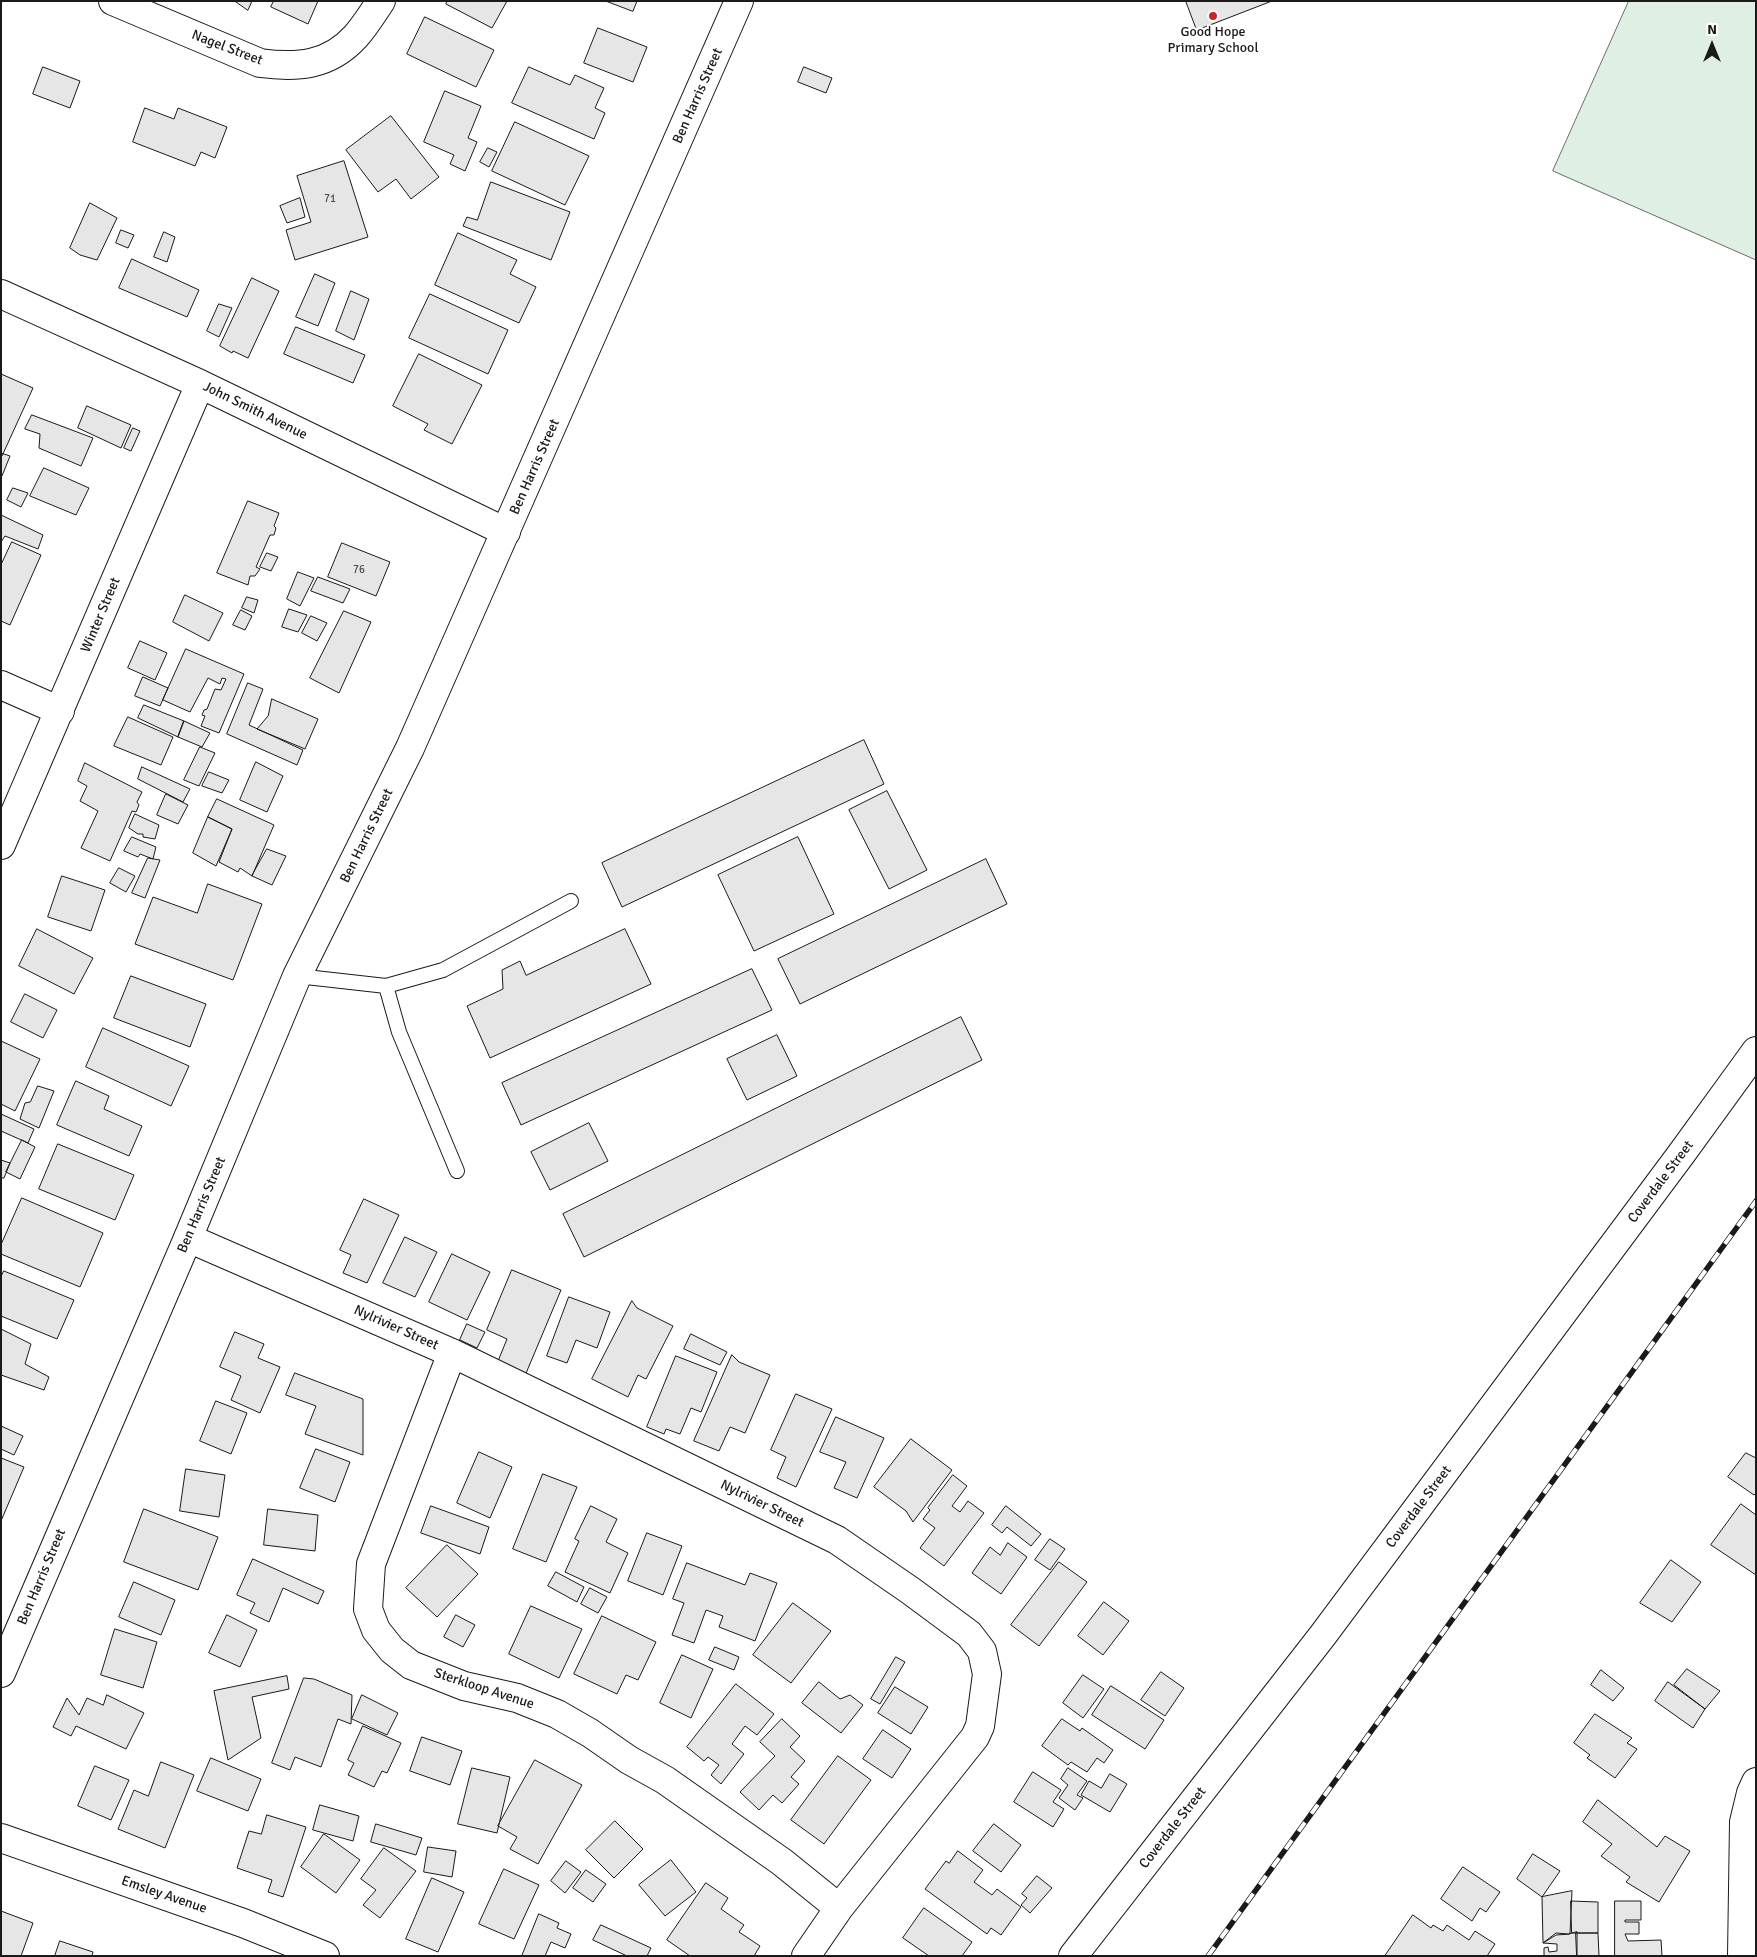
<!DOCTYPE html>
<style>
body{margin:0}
#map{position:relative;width:1757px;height:1957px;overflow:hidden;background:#fff;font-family:Signika,sans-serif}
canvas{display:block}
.frame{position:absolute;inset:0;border:2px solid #1a1a1a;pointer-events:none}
.north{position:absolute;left:1687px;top:20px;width:50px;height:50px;-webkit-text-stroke:4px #fff;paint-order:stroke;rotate:0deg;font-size:14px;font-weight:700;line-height:20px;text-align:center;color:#1a1a1a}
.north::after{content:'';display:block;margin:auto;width:18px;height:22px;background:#1a1a1a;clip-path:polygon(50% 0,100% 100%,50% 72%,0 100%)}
</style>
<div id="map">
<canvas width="1757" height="1957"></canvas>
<div class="frame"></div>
<div class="north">N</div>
</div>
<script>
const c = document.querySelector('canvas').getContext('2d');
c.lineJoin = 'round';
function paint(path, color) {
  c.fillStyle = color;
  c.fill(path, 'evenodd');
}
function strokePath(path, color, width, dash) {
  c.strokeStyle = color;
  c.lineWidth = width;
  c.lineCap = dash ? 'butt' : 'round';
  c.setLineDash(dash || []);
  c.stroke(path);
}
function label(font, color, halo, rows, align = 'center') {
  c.font = font + ' Signika,sans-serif';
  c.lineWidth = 4;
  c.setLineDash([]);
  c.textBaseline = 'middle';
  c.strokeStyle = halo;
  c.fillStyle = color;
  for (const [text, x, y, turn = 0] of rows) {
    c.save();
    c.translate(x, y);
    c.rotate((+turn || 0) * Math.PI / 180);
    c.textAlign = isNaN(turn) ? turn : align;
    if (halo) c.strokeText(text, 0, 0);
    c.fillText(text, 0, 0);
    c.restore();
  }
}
const green = new Path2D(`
 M1629,1H1756V260L1553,171Z`);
const building = new Path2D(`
 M235,1H252L248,10Z
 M274,1H318L308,24L271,7Z
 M448,1H507L492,28L446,4Z
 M606,1H637L633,11Z
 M1186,1H1272L1197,30Z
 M425,17L494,50L476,87L407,54Z
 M598,28L647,47L633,82L584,63Z
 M43,67L80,81L70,108L33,94Z
 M529,67L570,85L575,75L604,88L595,108L605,113L594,139L512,103Z
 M804,67L832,78L826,93L798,82Z
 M445,91L481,106L468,138L477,142L465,171L450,164L454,155L424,142Z
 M145,108L174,119L178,108L227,127L215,158L201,152L195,166L133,142Z
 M391,116L439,177L411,199L396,179L378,192L346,150Z
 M515,122L589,156L565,205L492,171Z
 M488,148L497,152L489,167L480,162Z
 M344,161L368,237L295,260L286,230L311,222L297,176Z
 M491,182L570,212L551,260L463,226L467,217L477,220Z
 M300,198L305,217L287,223L280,206Z
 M90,203L117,218L97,260L80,255L70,248Z
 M121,230L134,235L128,248L116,243Z
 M164,232L175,237L167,262L154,257Z
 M458,233L517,260L510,274L536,287L519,323L435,285Z
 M132,259L199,290L187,317L119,288Z
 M315,274L335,283L318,326L296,317Z
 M252,278L279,291L248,358L233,351L232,353L220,346Z
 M351,291L369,299L354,340L336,331Z
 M430,294L508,330L488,374L409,338Z
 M219,304L232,308L219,337L207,331Z
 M296,327L365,355L353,383L284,354Z
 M419,354L482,385L452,444L424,430L428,424L393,406Z
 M1,374L33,388L2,456L1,455Z
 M87,406L131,425L121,448L78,428Z
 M32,415L93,438L81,466L39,448L40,434L25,429Z
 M133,428L140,431L131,451L124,448Z
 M1,453L10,456L2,476H1Z
 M44,468L89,488L76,515L30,496Z
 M13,488L28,493L21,507L7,500Z
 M248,501L279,513L274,526L276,528L274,535H270L256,567L260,569L255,576H250L248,585L217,573Z
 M1,515L43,535L38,549L5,536L1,542Z
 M12,542L41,555L10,625L1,621V565Z
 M342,543L390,562L376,596L328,577Z
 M267,553L278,557L271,571L260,567Z
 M298,572L314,578L300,606L287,599Z
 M318,577L350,589L343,603L311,591Z
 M185,595L223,613L209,641L173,622Z
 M247,597L258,600L254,613L242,608Z
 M289,609L307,615L298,632L282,627Z
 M241,610L252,616L245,630L233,625Z
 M344,611L371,622L339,693L310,678Z
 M311,616L327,623L317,641L302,633Z
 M140,641L167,653L155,680L128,668Z
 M186,649L244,674L219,733L201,726L205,716L202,715L204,710L207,709L215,689L221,690L226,679L222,678L220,684L208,678L190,712L163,700Z
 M143,677L168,688L160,706L135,696Z
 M248,683L263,689L249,725L303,750L297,765L227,734Z
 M272,699L318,719L305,749L257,729L268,716Z
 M144,705L184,721L178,737L138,718Z
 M128,717L173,737L161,765L114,746Z
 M184,721L210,733L202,747L178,737Z
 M864,740L884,784L622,907L602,863Z
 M200,747L215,753L199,786L184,780Z
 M256,762L283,776L267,812L240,800Z
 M85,763L142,792L137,802L139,805L136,812L132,811L110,861L81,848L98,811L80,801L87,786L78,781Z
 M142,767L190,789L183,802L138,779Z
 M209,772L229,780L222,793L202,786Z
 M887,791L927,870L889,889L849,810Z
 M166,794L188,805L178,824L157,815Z
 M217,799L274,825L252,876L240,868L238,872L219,862L232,829L208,817Z
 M135,814L159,825L155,839L143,837V834H138L129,828Z
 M208,817L232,829L216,866L193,853Z
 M132,837L156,847L153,859L140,854L138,857L124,851Z
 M798,837L834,914L754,951L718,875Z
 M267,849L286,856L272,885L252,876Z
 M148,858L160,860L145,898L132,893Z
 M986,859L1007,904L800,1004L778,959Z
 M119,868L135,876L126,892L110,883Z
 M62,876L105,890L91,931L48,917Z
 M208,884L262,904L233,980L135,944L153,897L197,913Z
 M37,929L93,958L74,994L19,966Z
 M625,929L651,984L490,1058L467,1006L503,989L502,970L520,961L526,975Z
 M752,969L772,1010L521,1125L502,1083Z
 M131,976L206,1004L190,1047L114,1018Z
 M25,994L57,1010L43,1038L11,1022Z
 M961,1017L982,1060L584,1257L563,1214Z
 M103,1028L189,1066L171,1106L86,1067Z
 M777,1035L797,1076L747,1100L727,1059Z
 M1,1041L40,1059L15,1111L1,1104Z
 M76,1081L109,1096L104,1109L142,1126L129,1156L57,1125Z
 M38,1086L54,1091L39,1128L20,1119L25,1103L30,1102Z
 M1,1114L34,1129L28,1143L1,1131Z
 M589,1123L608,1161L550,1190L531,1152Z
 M22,1140L35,1147L20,1179L6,1172Z
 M58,1144L134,1175L115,1220L39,1189Z
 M1,1160L10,1163L4,1178H1Z
 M22,1198L103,1233L80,1287L1,1254V1245Z
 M364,1199L399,1215L367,1283L343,1273L351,1255L340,1250Z
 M405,1237L437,1252L415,1297L383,1283Z
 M452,1254L490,1272L467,1320L429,1302Z
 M512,1270L561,1290L524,1378L496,1366L507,1339L487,1330Z
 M4,1271L74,1300L57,1339L1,1316V1277Z
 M569,1297L610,1312L597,1348L576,1340L567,1363L547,1356Z
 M632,1301L637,1308L673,1326L646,1379L638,1375L628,1397L592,1379Z
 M467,1324L485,1332L477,1348L460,1340Z
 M1,1329L31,1344L25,1364L49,1377L44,1390L1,1375Z
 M235,1332L264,1344L258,1358L280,1367L260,1413L231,1400L241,1376L220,1367Z
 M691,1334L727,1352L720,1365L684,1349Z
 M732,1355L739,1362L770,1375L745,1433L730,1427L719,1451L694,1441Z
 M676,1356L717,1372L701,1412L691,1408L680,1434L666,1429L664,1434L647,1427Z
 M295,1373L363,1399V1455L305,1434L316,1406L286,1395Z
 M796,1394L832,1409L796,1487L777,1478L786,1457L771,1450Z
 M216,1401L247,1413L231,1454L200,1441Z
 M836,1417L884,1438L857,1498L834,1488L846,1462L820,1452Z
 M1,1426L23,1436L14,1455L1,1449Z
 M911,1439L952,1470L913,1522L906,1511L874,1487Z
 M316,1449L350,1462L335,1502L300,1488Z
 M479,1452L512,1467L490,1518L457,1503Z
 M1746,1453L1756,1458V1493L1754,1495L1728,1477Z
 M1,1458L24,1467L1,1521Z
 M186,1469L225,1475L219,1517L180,1511Z
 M543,1474L577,1487L546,1562L513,1549Z
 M953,1475L967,1486L952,1506L960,1512L968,1501L984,1513L944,1566L920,1548L935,1528L923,1519L930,1510L928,1508Z
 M1741,1504L1756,1515V1575L1711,1545Z
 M431,1506L489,1527L480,1554L421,1533Z
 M591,1506L617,1519L606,1542L628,1553L610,1593L565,1572L579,1541L575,1539Z
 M1006,1506L1041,1534L1031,1546L1007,1527L1002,1533L992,1525Z
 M144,1509L218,1537L198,1590L124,1562Z
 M268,1509L318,1515L315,1551L264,1545Z
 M647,1533L682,1546L663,1595L628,1581Z
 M1050,1539L1065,1549L1050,1570L1035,1560Z
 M1008,1543L1027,1557L1001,1594L972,1573L990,1547L1000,1555Z
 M447,1545L478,1574L437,1617L406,1588Z
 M253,1559L324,1591L318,1604L283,1588L269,1622L250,1613L255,1603L237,1595Z
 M1671,1560L1701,1582L1672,1622L1640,1603Z
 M1059,1562L1087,1582L1039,1646L1011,1625Z
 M687,1563L745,1585L750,1573L777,1583L755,1641L719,1627L723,1616L706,1610L694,1643L672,1635L684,1603L673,1599Z
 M556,1572L584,1587L577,1602L548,1586Z
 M134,1582L175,1600L161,1635L119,1617Z
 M590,1588L607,1597L598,1613L581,1604Z
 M1104,1602L1129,1621L1103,1655L1078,1636Z
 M793,1603L831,1631L791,1683L753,1655Z
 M531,1606L582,1629L559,1678L509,1654Z
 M227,1615L257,1630L240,1667L209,1653Z
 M456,1615L475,1625L463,1647L444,1637Z
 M602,1616L656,1642L638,1680L626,1675L617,1694L574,1674Z
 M115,1629L157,1642L143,1688L101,1675Z
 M715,1647L739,1657L734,1670L709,1660Z
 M682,1655L713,1669L691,1718L660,1703Z
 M896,1657L905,1662L880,1704L871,1699Z
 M1687,1669L1720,1691L1705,1709L1674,1685Z
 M1601,1670L1624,1688L1613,1701L1591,1685Z
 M1161,1672L1184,1688L1165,1716L1141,1700Z
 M1083,1675L1104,1689L1083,1718L1063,1703Z
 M287,1676L289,1689L252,1697L261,1738L228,1760L214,1691Z
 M304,1678L314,1679L352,1695L351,1724L338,1719L321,1767L295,1757L290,1770L272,1763Z
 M819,1682L840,1699L850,1695L863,1705L841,1733L802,1703Z
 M1668,1682L1705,1709L1693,1728L1655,1701Z
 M736,1684L774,1714L757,1735L745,1726L732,1744L744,1754L721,1784L711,1775L719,1765L708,1757L704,1761L687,1747Z
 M1111,1686L1164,1720L1145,1749L1092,1715Z
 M895,1687L928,1707L911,1734L878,1713Z
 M107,1695L144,1713L126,1749L76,1726L71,1736L53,1727L67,1698L79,1715L87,1698L103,1705Z
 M362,1695L398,1713L387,1735L352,1719Z
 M1595,1714L1632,1738L1627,1743L1637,1749L1615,1778L1587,1758L1590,1755L1574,1743Z
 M782,1719L800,1736L790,1747L805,1761L791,1777L799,1784L782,1803L773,1795L759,1810L740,1792L775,1756L760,1742Z
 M1062,1719L1080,1731L1082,1728L1113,1750L1104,1763L1097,1758L1087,1772L1071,1762L1068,1765L1042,1746Z
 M363,1726L401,1743L387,1773L382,1771L374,1787L348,1775L354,1763L348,1760Z
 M883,1730L911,1749L892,1778L863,1759Z
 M422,1737L462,1751L450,1785L410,1771Z
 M838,1756L871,1780L824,1844L791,1820Z
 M211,1758L261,1779L248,1811L197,1791Z
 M535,1760L582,1785L538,1864L510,1849L517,1837L498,1826Z
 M161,1762L194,1775L165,1848L118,1829L134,1790L148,1796Z
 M95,1766L129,1780L111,1820L78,1806Z
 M472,1768L510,1777L497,1833L458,1824Z
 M1068,1768L1087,1781L1077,1795L1083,1798L1075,1810L1059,1798L1068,1785L1061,1779Z
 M1033,1772L1061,1790L1053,1802L1064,1809L1053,1827L1014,1802Z
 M1110,1774L1127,1784L1110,1812L1081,1795L1089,1781L1101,1788Z
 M1598,1800L1657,1847L1665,1836L1690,1851L1659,1902L1626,1882L1630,1877L1601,1856L1612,1844L1583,1822Z
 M320,1805L359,1816L353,1841L313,1830Z
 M267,1815L306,1827L283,1897L268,1892L272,1880L237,1868L249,1831L261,1834Z
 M615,1821L643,1849L614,1878L586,1850Z
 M376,1824L422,1838L416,1855L371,1842Z
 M994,1824L1021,1845L1001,1872L973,1851Z
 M324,1834L360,1860L336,1893L301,1867Z
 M428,1847L456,1851L452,1877L424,1872Z
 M384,1848L416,1871L380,1918L363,1905L376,1890L361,1879Z
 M958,1851L983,1870L974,1882L992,1895L997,1889L1021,1907L1001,1935L991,1928L987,1934L925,1889L946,1861L949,1863Z
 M1533,1854L1560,1871L1542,1897L1517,1879Z
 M671,1860L696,1892L665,1916L639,1885Z
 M566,1861L581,1872L565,1893L551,1881Z
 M1463,1867L1500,1892L1486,1912L1480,1908L1472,1921L1441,1899Z
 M504,1869L539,1885L514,1939L479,1924Z
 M586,1870L606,1884L593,1902L573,1888Z
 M1037,1876L1052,1888L1030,1913L1021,1905L1027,1898L1022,1894Z
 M432,1878L464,1892L438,1952L406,1939Z
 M706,1883L728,1898L721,1909L744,1925L739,1932L760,1946L754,1956H690L667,1940Z
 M1572,1891L1570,1934L1556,1935L1543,1943L1542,1897Z
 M1571,1901L1598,1902V1933H1572Z
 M1615,1901H1641V1920H1625V1922H1639V1934H1625L1628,1941L1661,1940L1662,1956H1615Z
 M924,1908L972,1942L962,1956H929L903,1938Z
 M1,1911L33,1923L21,1956H1Z
 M539,1914L559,1923L557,1928L571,1934L565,1948L551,1942L545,1956H522Z
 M1413,1915L1431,1928L1433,1925L1443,1931L1447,1925L1469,1940L1475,1931L1495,1944L1487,1956H1385Z
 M601,1925L651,1948L647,1956H627L593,1940Z
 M1577,1932V1956H1544V1948L1548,1947L1549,1952L1557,1951V1944L1543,1943L1556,1933L1568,1934Z
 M1576,1933H1598L1599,1956H1577Z
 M60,1941L93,1952L92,1956H55Z`);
const service = new Path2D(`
 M297,976L386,986L443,970L571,901
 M386,986L399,1032L457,1171`);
const minor = new Path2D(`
 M113,1L260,63C297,68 329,66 356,36C365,26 373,13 381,1
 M1,294L200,384L506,532
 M1,685L60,711
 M1,845L200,384
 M188,1238L452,1353L837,1540L911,1591L969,1634L982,1651L987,1674L980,1726L975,1737L839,1908L806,1956
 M452,1353L371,1564L368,1609L376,1630L392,1650L411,1665L464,1686L517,1698L557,1714L590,1733L629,1760L665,1780L782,1862L839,1908
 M1,1838L243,1923L325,1956
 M1073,1956L1323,1635L1682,1153L1756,1051
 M1742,1956L1744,1822L1751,1793L1756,1782`);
const tertiary = new Path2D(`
 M1,1673L188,1238L297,976L410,748L739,1`);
const rail = new Path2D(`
 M1208,1956L1756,1201`);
const markers = [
 [1213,16,5,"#c62828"]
];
const numberNames = [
 ["71",330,199],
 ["76",359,570]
];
const poiNames = [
 ["Good Hope",1213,32],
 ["Primary School",1213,48]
];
const streetNames = [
 ["Nagel Street",227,48,21],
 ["Ben Harris Street",698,96,-66],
 ["John Smith Avenue",255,411,26],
 ["Ben Harris Street",535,467,-66],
 ["Winter Street",101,615,-67],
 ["Ben Harris Street",367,836,-64],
 ["Coverdale Street",1661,1182,-53],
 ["Ben Harris Street",202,1205,-67],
 ["Nylrivier Street",396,1328,24],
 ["Nylrivier Street",762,1504,26],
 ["Coverdale Street",1419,1507,-53],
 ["Ben Harris Street",42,1577,-67],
 ["Sterkloop Avenue",484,1689,18],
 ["Coverdale Street",1173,1828,-52],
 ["Emsley Avenue",164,1895,19]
];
paint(green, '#e0efe3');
strokePath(green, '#6a6a6a', 1);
paint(building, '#e6e6e6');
strokePath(building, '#1a1a1a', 1);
strokePath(service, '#1a1a1a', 16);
strokePath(minor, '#1a1a1a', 30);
strokePath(tertiary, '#1a1a1a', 30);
strokePath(service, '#fff', 14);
strokePath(minor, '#fff', 28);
strokePath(tertiary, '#fff', 28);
strokePath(rail, '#1a1a1a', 5.5);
strokePath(rail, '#fff', 4, [11]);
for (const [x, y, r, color] of markers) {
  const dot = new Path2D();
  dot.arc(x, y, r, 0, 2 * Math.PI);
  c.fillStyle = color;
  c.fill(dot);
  strokePath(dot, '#fff', 2);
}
label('11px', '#4d4d4d', null, numberNames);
label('14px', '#1a1a1a', '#fff', poiNames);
label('14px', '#1a1a1a', '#fff', streetNames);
</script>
